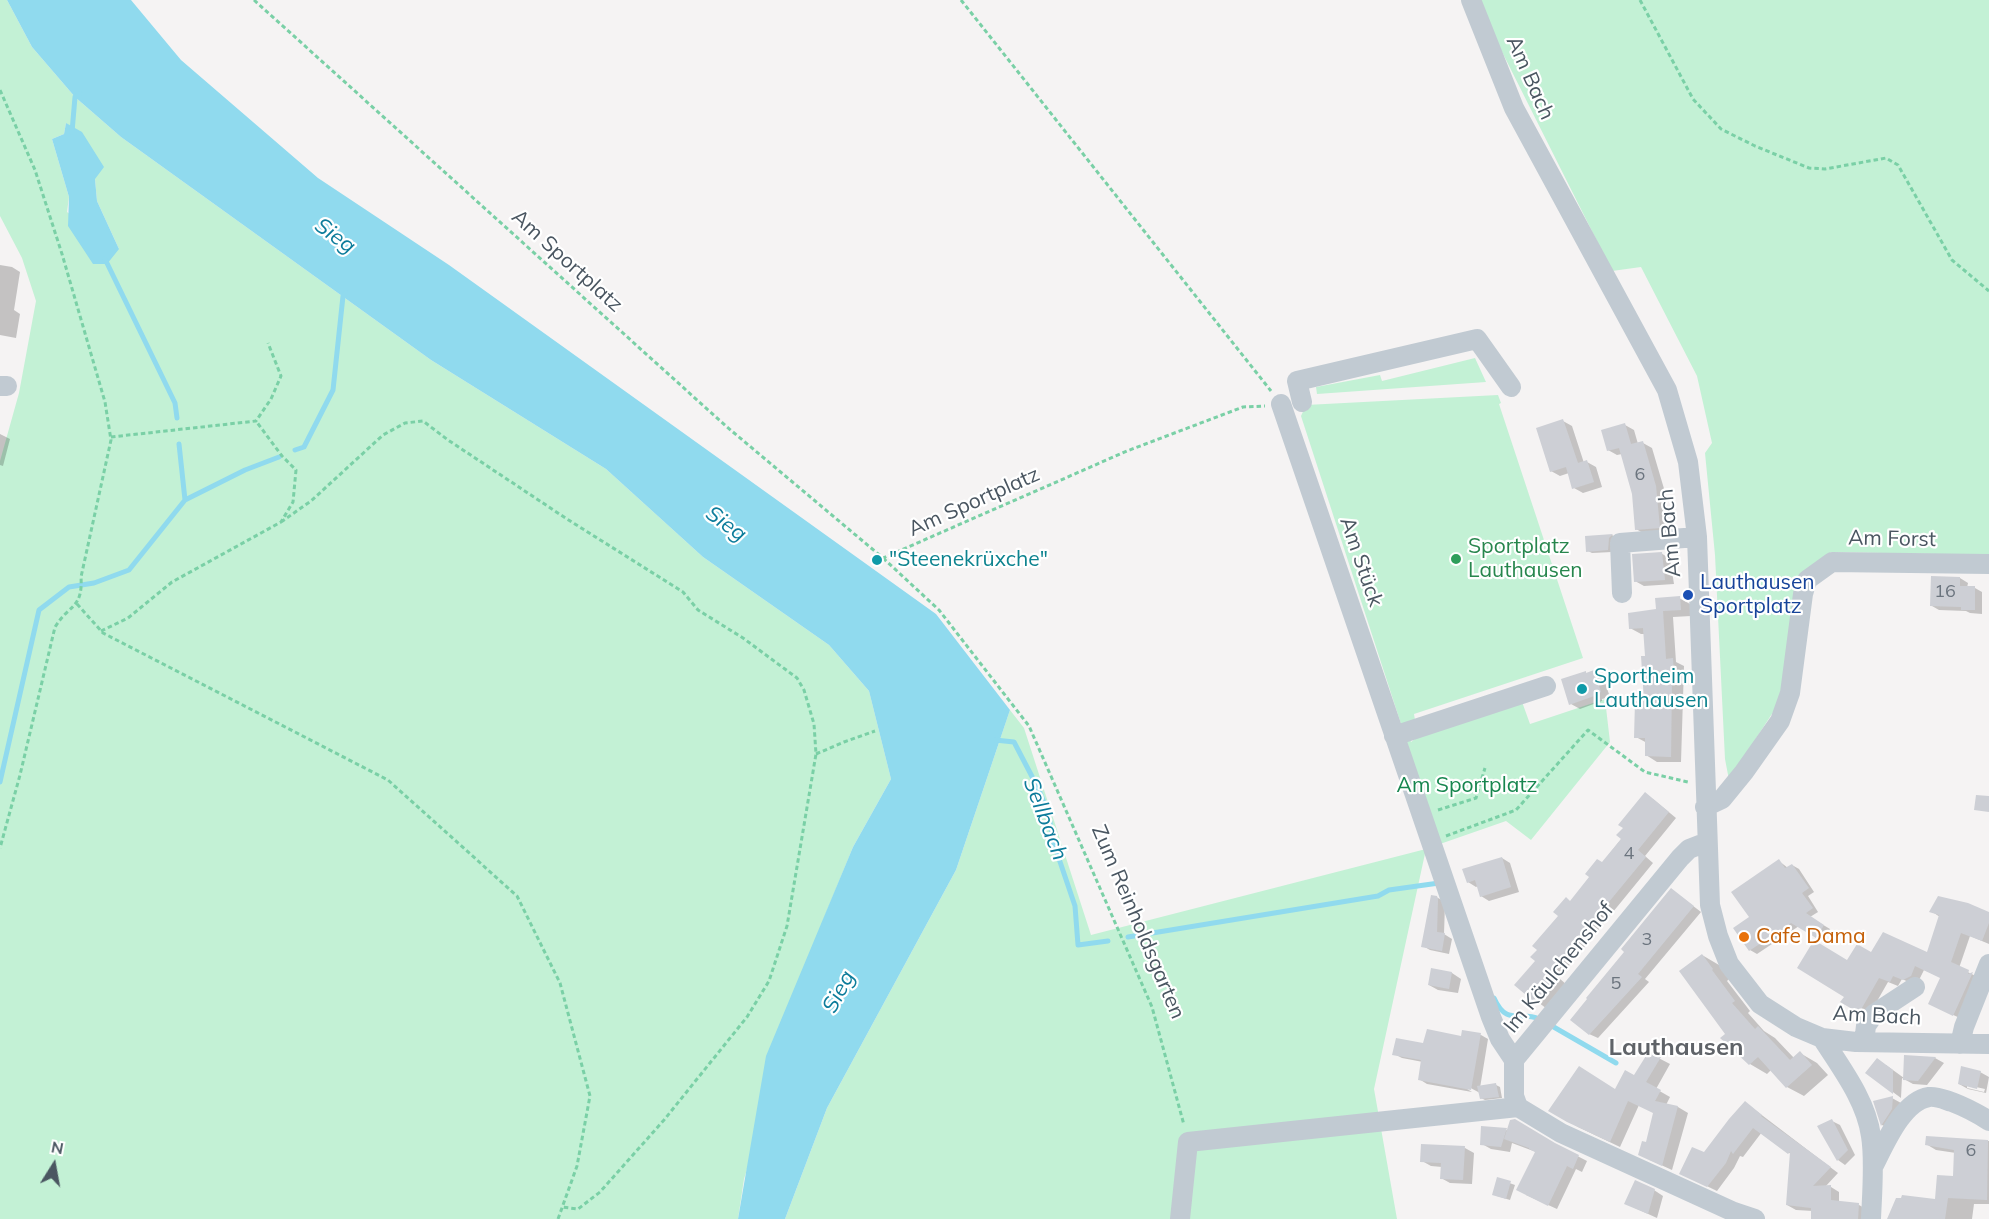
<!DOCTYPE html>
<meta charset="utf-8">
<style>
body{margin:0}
#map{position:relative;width:1989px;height:1219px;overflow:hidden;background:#f5f3f3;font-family:Mulish,sans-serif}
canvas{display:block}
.north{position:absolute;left:24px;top:1135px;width:60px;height:60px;-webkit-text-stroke:4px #fff;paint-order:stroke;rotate:11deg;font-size:16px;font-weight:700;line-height:24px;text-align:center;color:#4a5661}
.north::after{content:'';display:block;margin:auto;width:21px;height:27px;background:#4a5661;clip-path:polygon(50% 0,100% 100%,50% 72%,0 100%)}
</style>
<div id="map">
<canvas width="1989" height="1219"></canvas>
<div class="north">N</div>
</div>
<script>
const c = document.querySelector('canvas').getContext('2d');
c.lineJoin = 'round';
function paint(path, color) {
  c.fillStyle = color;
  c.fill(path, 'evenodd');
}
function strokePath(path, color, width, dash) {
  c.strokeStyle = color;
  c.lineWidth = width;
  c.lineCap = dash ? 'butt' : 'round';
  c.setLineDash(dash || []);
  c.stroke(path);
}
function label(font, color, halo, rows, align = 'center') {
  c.font = font + ' Mulish,sans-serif';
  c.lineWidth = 4.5;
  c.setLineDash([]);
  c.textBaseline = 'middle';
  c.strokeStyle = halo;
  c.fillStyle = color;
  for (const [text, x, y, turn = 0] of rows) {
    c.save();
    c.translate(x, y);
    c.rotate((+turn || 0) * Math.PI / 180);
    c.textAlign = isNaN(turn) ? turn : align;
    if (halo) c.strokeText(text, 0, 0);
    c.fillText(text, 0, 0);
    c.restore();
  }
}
const green = new Path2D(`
 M0,0H7L32,47L75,97L121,137L431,360L606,469L703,557L829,645L869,691L891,779L853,847L824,918L744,1179L738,1219H0V461L19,393L36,301L22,258L0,216ZM66,123L95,179L97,201L119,249L67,212L69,197L52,139L64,134Z
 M1476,0H1989V555L1831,552L1807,575L1779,703L1729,780L1725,759L1715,555L1705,453L1712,443L1697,376L1641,267L1612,271Z
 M1475,358L1486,382L1317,394L1316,387L1380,375L1382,381Z
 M1498,395L1501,403L1499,404L1583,658L1414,714L1415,720L1406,723L1411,742L1428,729L1521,699L1530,724L1605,699L1610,742L1531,840L1506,821L1440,844L1301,416L1306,405Z
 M1010,710L1024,728L1091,935L1426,849L1374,1089L1397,1219H785L827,1108L956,870Z`);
const water = new Path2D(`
 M7,0H131L181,60L318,178L449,265L936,614L1010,710L956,870L827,1108L785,1219H738L766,1056L853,847L891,779L869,691L829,645L703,557L606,469L431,360L121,137L75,97L32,47Z
 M66,123L82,132L104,167L95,179L97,201L119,249L107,264H93L68,226L69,197L52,139L64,134Z`);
const shadow = new Path2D(`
 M0,265L12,267L20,272L14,310L20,314L16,338L0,335Z
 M1563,421L1572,426L1584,463L1587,462L1596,467L1602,487L1583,493L1574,488L1569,473L1560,476L1551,471Z
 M1625,425L1634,430L1638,444L1643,443L1652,448L1665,492L1668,532L1645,534L1636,529L1633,493L1622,454L1617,455L1608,450Z
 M0,434L10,439L3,466L0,465Z
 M1612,535L1615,537L1612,552L1592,553L1588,551L1587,537Z
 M1661,553L1670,559L1674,584L1644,586L1635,581Z
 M1960,578L1968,583L1967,588H1975L1982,592V614L1970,613L1966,611L1939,610L1932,606Z
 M1679,598L1690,604L1691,616L1673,617L1676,662L1684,666L1681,762H1657L1646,755L1647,743L1636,737L1645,703L1647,658L1645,634H1641L1630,628Z
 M1585,672L1588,674L1594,672L1603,677L1610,697L1602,699V701L1580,709L1571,704Z
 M1653,799L1676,818L1645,856L1653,863L1559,978L1567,985L1547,1009L1516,985L1537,960L1571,902Z
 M1502,858L1510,863L1519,892L1489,901L1481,896L1478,886L1476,887L1468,882Z
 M1779,861L1788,868L1792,865L1799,869L1814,892L1808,896L1818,912L1810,917L1830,929L1823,940L1799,926L1757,954L1750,950L1751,918Z
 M1679,895L1701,912L1645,979L1649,982L1598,1038L1589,1034Z
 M1436,897L1444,901L1445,904L1444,934L1452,939L1449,954L1430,950L1423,946Z
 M1931,911L1989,913V944L1970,936L1959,968L1980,978L1962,1019L1938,1008L1942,978L1924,970L1919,980L1913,984L1902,979L1898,986L1888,982L1868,1017L1842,1002L1846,996L1848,962L1871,954H1927L1940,917Z
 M1702,955L1719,965L1729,979L1727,981L1750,1011L1748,1013L1764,1031L1775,1038L1794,1058L1800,1053L1817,1063L1828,1075L1804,1096L1787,1087L1772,1069L1767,1074L1750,1064L1727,1034Z
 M1433,969L1452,973L1461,979L1458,993L1438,990L1429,985Z
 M1463,1031L1481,1035L1488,1039L1480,1088L1496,1085L1500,1087L1502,1098L1485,1100L1481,1098L1480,1093L1465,1085L1464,1087L1472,1092L1427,1084L1419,1079L1423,1062L1402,1058L1394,1054L1424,1045L1462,1038Z
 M1649,1053L1670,1064L1656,1089L1670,1097L1666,1105L1678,1107L1688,1113L1672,1170L1650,1160L1647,1144L1654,1113L1639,1105L1620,1147L1578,1127L1551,1111L1616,1091L1634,1077Z
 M1905,1056L1935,1058L1944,1063L1927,1085L1913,1084L1902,1078L1901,1098L1867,1073L1886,1065L1904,1078Z
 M1980,1072L1989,1077L1986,1093L1968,1089L1959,1084ZM1967,1085L1985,1089L1984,1092L1967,1088Z
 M1892,1098L1901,1103L1891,1129L1882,1125L1881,1119Z
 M1746,1103L1838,1173L1825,1187H1831L1839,1192V1202L1859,1205L1868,1210L1867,1219H1813V1211L1796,1210L1787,1205L1792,1155L1762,1132L1743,1157L1740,1156L1734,1168L1717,1191L1690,1178L1705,1154Z
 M1832,1121L1840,1125L1855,1155L1845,1165L1838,1160Z
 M1506,1130L1556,1145L1587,1161L1582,1172L1576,1169L1557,1209L1526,1195L1536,1152L1512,1143L1510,1152L1491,1149L1482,1144Z
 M1927,1137L1989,1141V1204H1974L1972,1219H1888L1936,1201L1954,1178L1956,1153L1936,1150L1926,1144Z
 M1465,1148L1474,1153L1472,1184L1450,1183L1441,1178L1442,1167L1431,1166L1422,1161Z
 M1498,1179L1515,1185L1510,1200L1497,1196Z
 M1654,1190L1663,1196L1657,1218L1626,1204Z`);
const stream = new Path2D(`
 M72,132L75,97L80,94
 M105,259L175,403L177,418
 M295,450L304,447L333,390L343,296L346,293
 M185,500L245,470L279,457
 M995,740L1014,742L1038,788L1048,812L1054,844L1075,906L1078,945L1108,941
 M0,782L39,610L69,587L94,583L129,570L185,500L179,444
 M1128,937L1378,896L1389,890L1439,883
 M1494,998C1507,1027 1520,1010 1539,1019
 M1552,1026L1616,1063`);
const building = new Path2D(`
 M1563,419L1578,463L1587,460L1594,482L1572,489L1566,467L1550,472L1536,428Z
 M1625,423L1631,444L1643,441L1656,486L1660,528L1635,530L1632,494L1619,448L1607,451L1601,430Z
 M1613,534L1609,538L1608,550L1586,552L1585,536Z
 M1662,552L1665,580L1634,582L1632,554Z
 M1931,576L1960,577V586H1975V610H1961V607L1930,606Z
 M1680,596L1681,610L1663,611L1666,659L1673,658L1674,677L1672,678L1671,757L1645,756V738H1634L1635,701H1644L1641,656H1645L1643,628L1629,629L1628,613L1656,609L1655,598Z
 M1594,670L1601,692L1594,695V696L1569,705L1561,679L1586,671V673Z
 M1645,792L1669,812L1638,850L1646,857L1551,972L1560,979L1538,1005L1514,985L1535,961L1530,957L1537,950L1532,946L1558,916L1553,912L1566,897L1570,901L1589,877L1585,874L1597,859L1602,862L1621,839L1616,835L1623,828L1618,825Z
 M1976,795L1989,796V812L1974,810Z
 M1502,857L1511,887L1480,897L1475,880L1467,883L1462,869Z
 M1779,859L1785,868L1792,864L1809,888L1802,893L1813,908L1806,913L1824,925L1816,938L1791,923L1749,951L1733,928L1749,917L1731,892Z
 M1671,888L1694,906L1638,974L1642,977L1589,1035L1570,1020L1587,999L1586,998L1624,952L1621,949Z
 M1431,895L1437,896L1438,899L1437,932L1445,933L1442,951L1421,947Z
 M1938,896L1968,903L1989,912V923L1982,941L1961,933L1951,962L1969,970L1968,974L1973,972L1953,1016L1928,1004L1940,978L1915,966L1911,976L1903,980L1893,976L1890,982L1879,978L1859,1013L1840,1002L1844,997L1797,968L1814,940L1847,960L1857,944L1871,952L1883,932L1927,952L1939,915L1929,912Z
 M1702,954L1713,969L1712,970L1735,1001L1732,1003L1755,1029L1758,1026L1790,1060L1800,1051L1812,1065L1786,1088L1758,1057L1749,1065L1720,1038L1725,1034L1679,971Z
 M1431,968L1452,972L1449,989L1428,985Z
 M1427,1029L1461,1036L1462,1030L1481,1033L1471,1090L1418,1080L1421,1060L1392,1055L1396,1038L1423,1043Z
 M1649,1051L1661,1057L1646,1082L1661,1090L1655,1101L1678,1106L1662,1166L1638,1155L1642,1141L1646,1142L1653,1113L1628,1101L1610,1142L1567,1122L1548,1111L1579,1066L1615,1089L1625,1070L1634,1075Z
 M1904,1055L1936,1057L1918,1081L1903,1080Z
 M1877,1058L1893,1070V1094L1865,1073Z
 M1961,1066L1981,1071L1977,1089L1958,1084Z
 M1496,1083L1499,1097L1480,1099L1477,1086Z
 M1893,1096L1892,1109L1881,1126L1873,1101Z
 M1745,1101L1762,1115L1761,1116L1831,1167L1813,1186L1831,1185V1200L1859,1203L1858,1219H1811V1208L1786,1205L1790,1152L1788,1154L1753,1128L1733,1154L1731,1151L1726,1163L1707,1187L1679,1174L1692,1147L1704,1152L1729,1119Z
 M1515,1119L1555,1143L1579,1155L1573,1169L1567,1166L1548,1206L1516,1190L1535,1152L1529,1149V1148L1504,1139L1510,1120Z
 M1832,1119L1848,1150L1837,1161L1817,1126Z
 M1481,1126L1507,1128L1501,1147L1480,1145Z
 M1926,1136L1988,1140L1987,1200L1948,1198L1945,1219H1887L1896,1198H1901L1902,1195L1935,1199L1937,1175L1953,1176L1954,1150L1925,1145Z
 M1421,1144L1465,1146L1463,1180L1440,1179L1441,1163L1420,1162Z
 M1497,1177L1511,1181L1506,1199L1492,1195Z
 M1635,1180L1655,1189L1648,1214L1624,1204Z`);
const path = new Path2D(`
 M254,0L727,427L883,558L1127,451L1243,407L1265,406
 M961,0L1271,391
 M1640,0L1693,99L1721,129L1755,146L1809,168L1825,169L1886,158L1898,165L1952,260L1989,291
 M0,90L35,170L62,254L105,402L111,440L81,577C83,609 69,604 55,627L20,775L0,848
 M111,437L256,421L271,399L281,376L268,343
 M281,522L311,501L383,435L405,423L423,421L448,440L567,519L683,592L698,610L743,638L797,678L804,690L814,724L816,754L787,926L769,981L747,1017L664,1120L600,1192L578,1209L562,1207
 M883,558L939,610L1029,726L1152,1007L1184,1125
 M77,604L103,633L388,780L517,896L560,983L590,1096L577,1166L558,1219
 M101,631L128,618L172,582L281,522L293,502L296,470L282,456L256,421
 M816,754L844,742L875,731
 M1482,780L1533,792
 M1438,810L1476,798L1485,768
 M1446,836L1516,810L1588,730L1645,772L1688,782`);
const minor = new Path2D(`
 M1471,0L1514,108L1667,390L1688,462L1697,537L1710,905L1718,936L1729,964L1760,1004L1796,1027L1822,1038L1856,1042L1989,1044
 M0,386H7
 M1302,402L1297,381L1477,339L1511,387
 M1281,404L1491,1017L1500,1039L1514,1060
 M1622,593L1620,543L1697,537
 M1394,736L1546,686
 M1705,807L1722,799L1744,772L1780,721L1790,693L1803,594L1807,580L1832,562L1989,564
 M1707,842L1689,849L1680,858L1514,1060V1096L1518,1107L1561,1133L1734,1212L1755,1219
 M1822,1038C1841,1068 1866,1100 1871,1136C1875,1160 1872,1194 1871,1219
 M1864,1042L1866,1026L1874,1014L1915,987
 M1960,1044L1964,1027L1989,964
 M1873,1167C1884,1146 1902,1101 1929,1097C1937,1096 1945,1100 1952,1102C1965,1107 1977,1113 1989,1121
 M1180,1219L1188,1142L1518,1107`);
const markers = [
 [1456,559,6,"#2e9e5b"],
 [877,560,6,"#0f9aa8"],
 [1688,595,6,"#1a4fb4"],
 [1582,689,6,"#0f9aa8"],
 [1744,937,6,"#e8710a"]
];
const numberNames = [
 ["6",1640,475],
 ["16",1945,592],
 ["4",1629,854],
 ["3",1647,940],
 ["5",1616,984],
 ["6",1971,1151]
];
const streetNames = [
 ["Am Bach",1530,78,66],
 ["Am Sportplatz",567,261,42],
 ["Am Sportplatz",974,502,-24],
 ["Am Bach",1670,533,-95],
 ["Am Forst",1892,539,1],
 ["Am Stück",1361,562,71],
 ["Zum Reinholdsgarten",1138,922,67],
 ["Im Käulchenshof",1559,968,-51],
 ["Am Bach",1877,1016,3]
];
const leisureNames = [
 ["Sportplatz",1468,547],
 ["Lauthausen",1468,571]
];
const cultureNames = [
 ["\"Steenekrüxche\"",889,560],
 ["Sportheim",1594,677],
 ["Lauthausen",1594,701]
];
const transitNames = [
 ["Lauthausen",1700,583],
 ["Sportplatz",1700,607]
];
const parkNames = [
 ["Am Sportplatz",1467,786]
];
const foodNames = [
 ["Cafe Dama",1756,937]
];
const waterNames = [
 ["Sieg",335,236,36],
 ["Sieg",726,524,36],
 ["Sellbach",1045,819,69],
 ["Sieg",839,992,-62]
];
const quarterNames = [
 ["Lauthausen",1676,1048]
];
paint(green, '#c3f1d5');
paint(water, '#90daee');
paint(shadow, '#0003');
strokePath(stream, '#90daee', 5);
paint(building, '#cdcfd5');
strokePath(path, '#7ad0a6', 3, [4.5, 3]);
strokePath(minor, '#c1cad2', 20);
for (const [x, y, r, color] of markers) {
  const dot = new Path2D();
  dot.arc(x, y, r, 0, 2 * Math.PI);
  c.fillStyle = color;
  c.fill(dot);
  strokePath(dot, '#fff', 2);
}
label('18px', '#6b747e', null, numberNames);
label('21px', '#4a5661', '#fff', streetNames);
label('21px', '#27864d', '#fff', leisureNames, 'left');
label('21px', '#0d838f', '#fff', cultureNames, 'left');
label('21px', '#164399', '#fff', transitNames, 'left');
label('21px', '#17864f', '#fff', parkNames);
label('21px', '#c56008', '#fff', foodNames, 'left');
label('italic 22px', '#0c7c9b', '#fff', waterNames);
label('bold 24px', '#5f6368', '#fff', quarterNames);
</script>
